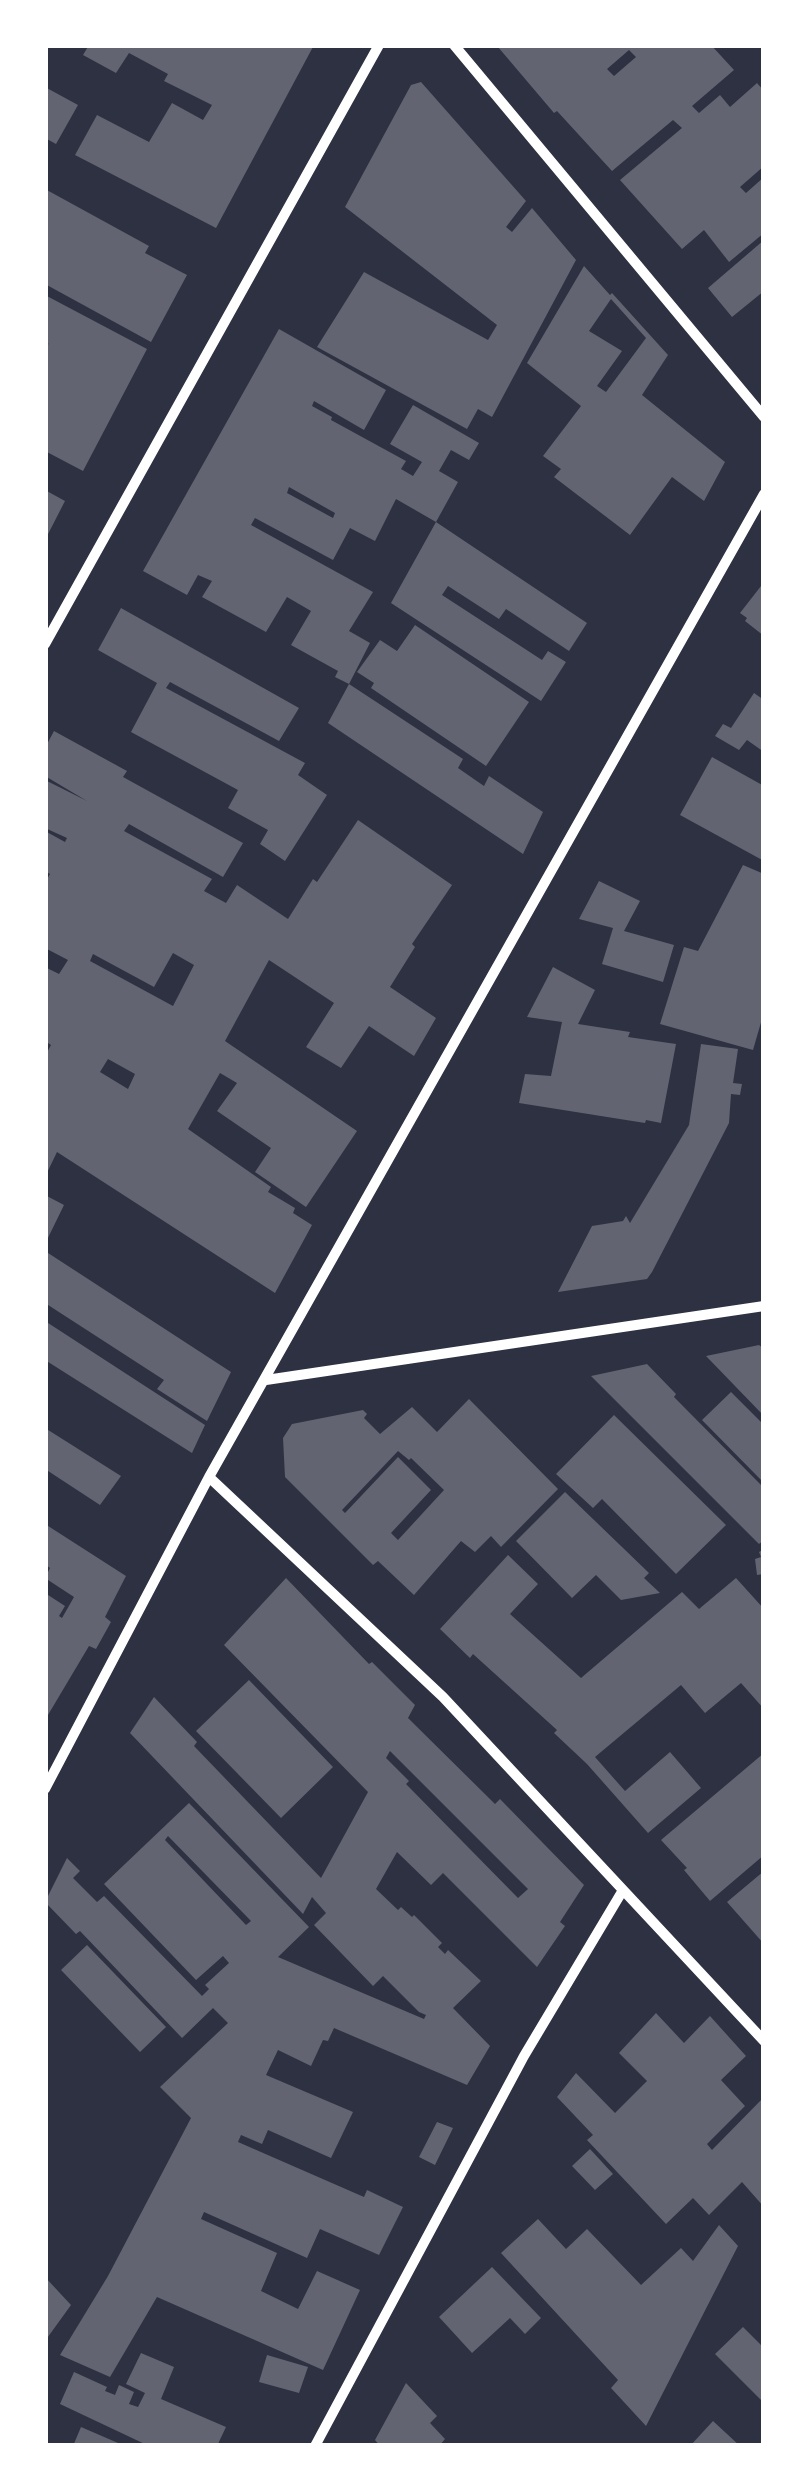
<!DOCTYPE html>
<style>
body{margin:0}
#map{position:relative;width:809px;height:2491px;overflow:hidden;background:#2d3142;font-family:Poppins,sans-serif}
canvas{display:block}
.frame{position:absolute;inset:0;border:48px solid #fff;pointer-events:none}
</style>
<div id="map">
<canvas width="809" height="2491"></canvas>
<div class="frame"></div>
</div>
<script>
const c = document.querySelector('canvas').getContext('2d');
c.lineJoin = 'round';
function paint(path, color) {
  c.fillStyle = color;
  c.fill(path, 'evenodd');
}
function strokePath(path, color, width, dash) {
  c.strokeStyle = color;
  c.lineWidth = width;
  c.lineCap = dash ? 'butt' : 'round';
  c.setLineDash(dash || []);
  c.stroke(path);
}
const building = new Path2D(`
 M89,45H314L216,228L75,155L97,115L149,142L172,103L203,120L212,105L164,81L168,74L129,53L116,73L83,55Z
 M501,45H711L734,70L692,106L699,113L720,95L730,107L757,83L764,91V166L740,187L746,193L764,177V233L729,262L704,230L682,249L620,180L682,128L673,120L612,171L557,111L554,113L498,47ZM629,50L636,57L614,76L607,69Z
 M421,82L526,201L506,227L512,232L532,208L576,260L492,417L478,409L467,429L317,347L364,272L488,340L497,325L345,207L411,85Z
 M45,87L78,105L56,144L45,138Z
 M45,189L149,246L145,253L187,275L151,342L45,284Z
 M764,240V291L732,317L708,288Z
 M584,266L610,295L612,293L668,355L642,395L725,462L704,501L672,477L630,535L554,477L561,469L543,456L581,406L527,363ZM611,299L646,338L606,392L597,386L622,351L589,331Z
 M45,295L147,349L83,471L45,451V345L49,344L45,342Z
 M279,329L386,390L364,430L314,401L312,406L332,417L331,420L406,461L401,469L413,476L422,462L390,444L413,405L479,443L469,460L451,450L439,471L458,482L436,522L396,499L375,541L350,528L333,560L255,518L251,525L373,592L349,631L370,643L349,684L463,759L458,768L484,786L489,776L543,812L523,854L328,723L349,684L335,677L338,671L291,645L311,611L287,597L266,632L202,597L212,581L198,575L187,595L143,571ZM289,487L335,513L333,518L287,493Z
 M45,490L65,501L45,540Z
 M436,522L587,623L569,651L506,609L499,619L448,586L442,595L542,660L548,651L566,662L541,701L391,603Z
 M761,586L764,587V636L745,621L747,618L740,613Z
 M121,608L299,708L279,741L170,682L166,688L305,763L298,775L327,795L285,861L260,844L268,830L228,808L238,790L131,732L157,683L98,650Z
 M415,625L529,702L486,766L371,688L374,683L357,672L380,640L397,651Z
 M754,693L764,700V752L747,740L739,750L715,736L723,724L731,728Z
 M54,731L127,771L123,777L243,843L223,877L129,824L124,831L212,879L204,891L226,903L237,885L288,919L313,879L317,882L358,820L452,885L412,944L415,947L390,987L436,1018L414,1056L369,1026L341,1068L306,1047L334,1003L269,960L225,1041L357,1131L306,1207L255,1172L271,1148L217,1111L237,1083L220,1073L188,1129L271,1187L268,1192L295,1208L293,1213L312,1225L275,1293L57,1152L45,1177V1056L51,1045L45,1041V967L59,974L68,960L45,948V883L50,874L45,871V831L65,842L67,838L45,828V780L87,801L45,776V748ZM173,953L194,965L173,1006L90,961L93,954L154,987ZM108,1059L135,1074L128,1089L100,1072Z
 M712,757L764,786V861L680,815Z
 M743,865L764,874V1012L753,1050L660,1024L684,947L698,951Z
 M599,881L640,901L624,931L674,945L663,982L602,964L613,928L579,919Z
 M553,967L595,990L578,1024L630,1032L628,1037L676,1044L661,1123L646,1120L645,1123L519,1103L525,1074L551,1076L562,1022L527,1017Z
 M701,1044L738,1049L733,1083L742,1084L740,1095L731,1094L729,1123L652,1272L647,1279L558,1292L592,1226L623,1221L626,1216L630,1223L689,1125Z
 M45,1195L64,1205L45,1244Z
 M45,1251L231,1372L207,1421L157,1389L164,1380L45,1303Z
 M45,1321L205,1425L192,1453L45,1360Z
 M759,1345L764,1349V1416L706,1356Z
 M647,1364L676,1394L674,1397L764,1488V1540L759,1544L591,1376Z
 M731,1392L764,1425V1483L702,1420Z
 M469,1399L558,1489L501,1547L491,1536L475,1552L461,1541L414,1595L378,1561L373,1565L285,1477L283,1438L292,1424L363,1410L367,1414L364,1418L380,1434L412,1407L437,1432ZM398,1451L409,1460L411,1458L444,1490L398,1540L391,1533L431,1490L398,1457L345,1513L342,1510Z
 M614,1415L726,1525L676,1574L602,1499L593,1508L556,1474Z
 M45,1428L121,1476L100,1505L45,1469Z
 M565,1492L649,1573L644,1578L660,1593L621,1600L596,1575L572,1598L516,1541Z
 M45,1524L126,1576L105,1617L111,1622L96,1649L89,1646L45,1720V1593L65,1606L59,1616L62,1618L74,1597L45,1578L50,1568L45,1564Z
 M764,1549V1574L757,1575L755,1559L761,1557L759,1552Z
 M508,1555L538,1584L510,1614L581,1678L682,1592L699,1609L736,1578L764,1609V1709L741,1683L705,1713L681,1685L595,1757L625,1791L670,1752L701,1788L648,1833L587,1764L554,1733L557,1730L473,1654L470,1658L440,1629Z
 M286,1578L369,1664L372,1662L415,1705L408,1718L495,1804L500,1799L584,1885L560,1922L565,1926L537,1967L443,1873L431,1885L397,1852L376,1889L398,1910L401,1907L412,1917L414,1915L442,1943L438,1947L445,1954L448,1950L481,1981L453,2008L490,2046L467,2085L334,2028L328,2041L323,2040L311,2066L278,2050L266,2075L353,2112L331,2158L268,2130L262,2144L241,2135L238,2142L364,2197L367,2190L403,2207L379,2255L320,2229L307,2258L204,2212L201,2219L277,2253L261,2291L298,2309L317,2271L360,2290L323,2370L157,2297L110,2377L60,2355L108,2276L191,2118L160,2087L228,2023L213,2008L182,2038L80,1931L76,1934L45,1902L67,1858L80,1871L73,1878L97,1902L104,1896L202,1996L209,1989L205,1985L229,1963L223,1956L196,1980L104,1884L189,1803L309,1927L278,1957L424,2019L426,2015L419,2012L383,1976L373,1986L314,1925L326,1913L312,1897L303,1914L130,1733L154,1697L197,1742L194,1746L321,1878L368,1792L224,1645ZM390,1751L528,1889L518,1898L406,1784L409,1781L386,1758ZM168,1836L251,1921L246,1925L165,1840Z
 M249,1680L333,1767L281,1818L196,1731Z
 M764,1753V1855L710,1901L684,1870L687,1868L661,1840Z
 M764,1871V1944L727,1902Z
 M87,1945L166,2027L140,2052L61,1970Z
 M656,2013L684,2043L710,2016L746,2056L721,2080L745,2106L707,2144L712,2150L764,2097V2207L742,2182L709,2215L693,2198L666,2224L587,2140L593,2135L557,2097L576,2073L615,2113L647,2081L619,2053Z
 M437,2122L453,2128L435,2165L419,2157Z
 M590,2149L613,2174L595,2190L572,2166Z
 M538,2219L566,2249L587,2229L641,2285L681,2248L693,2261L719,2225L738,2246L646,2426L611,2388L618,2380L501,2253Z
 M492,2267L541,2318L525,2334L510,2318L472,2353L439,2317Z
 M45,2277L71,2305L45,2341Z
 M743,2327L764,2348V2403L715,2354Z
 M141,2353L174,2367L161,2399L226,2427L217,2446H149L60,2404L74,2372L107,2387L105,2391L115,2395L119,2385L134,2392L129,2404L138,2407L145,2393L126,2384Z
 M267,2355L308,2367L299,2393L259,2382Z
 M406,2383L437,2416L430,2423L445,2439L439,2446H380L375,2440Z
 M713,2421L740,2446H690Z
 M81,2427L125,2446H73Z`);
const minor = new Path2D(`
 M454,45L764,417
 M45,644L379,45
 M266,1380L764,1306
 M209,1477L443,1697L764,2041
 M45,1789L209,1477L764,494
 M315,2446L524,2056L623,1890`);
paint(building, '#626471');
strokePath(minor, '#fff', 10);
</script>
